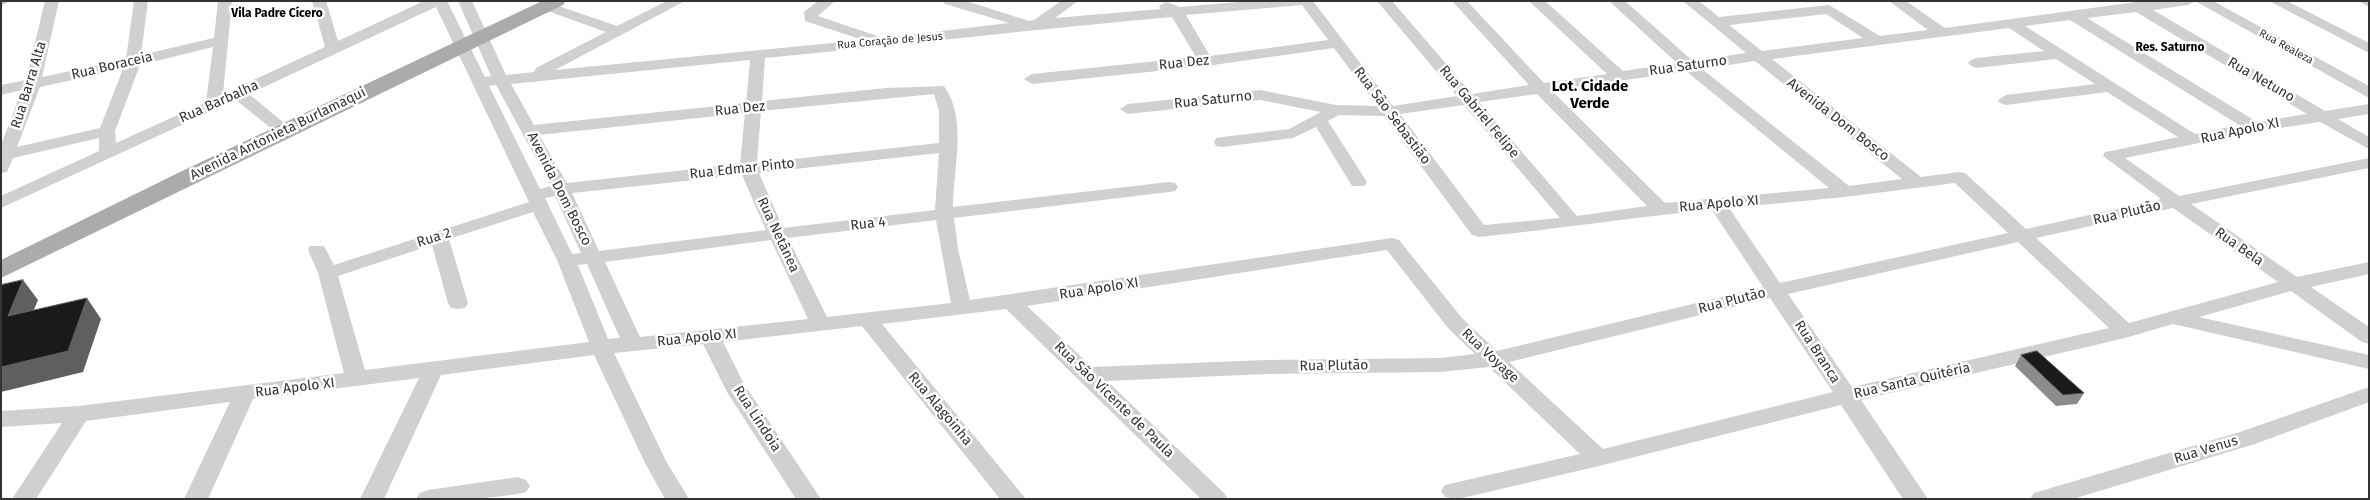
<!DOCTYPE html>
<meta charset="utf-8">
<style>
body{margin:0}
#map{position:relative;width:2370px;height:500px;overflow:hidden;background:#fff;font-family:"Fira Sans",sans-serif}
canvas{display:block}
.frame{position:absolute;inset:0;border:2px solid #333;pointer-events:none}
</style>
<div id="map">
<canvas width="2370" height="500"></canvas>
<div class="frame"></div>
</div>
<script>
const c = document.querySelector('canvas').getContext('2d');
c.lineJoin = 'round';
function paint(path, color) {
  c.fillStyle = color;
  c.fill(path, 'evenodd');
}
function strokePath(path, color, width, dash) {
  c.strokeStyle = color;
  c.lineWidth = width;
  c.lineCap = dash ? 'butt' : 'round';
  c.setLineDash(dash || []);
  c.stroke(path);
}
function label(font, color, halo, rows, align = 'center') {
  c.font = font + ' "Fira Sans",sans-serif';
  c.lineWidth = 5;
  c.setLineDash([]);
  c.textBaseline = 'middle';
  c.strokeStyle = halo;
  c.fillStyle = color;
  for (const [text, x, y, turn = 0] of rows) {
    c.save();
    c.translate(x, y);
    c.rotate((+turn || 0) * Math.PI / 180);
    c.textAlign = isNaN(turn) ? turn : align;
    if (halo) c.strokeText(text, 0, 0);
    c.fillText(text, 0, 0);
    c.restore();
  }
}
const minor = new Path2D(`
 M1,1H10L1,6Z
 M45,1H59L42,77L126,59L134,1H148L141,55L214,38L218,1H232L223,94L325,47L312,1H326L338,41L424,1H447L485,77L491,76L458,1H472L506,75L534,72L536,68L606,32L542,9L540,6L547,2L617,26L667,1H685L555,70L863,40L805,21L804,12L818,1H835L818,16L883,38L1009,23L945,4L943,1H966L1029,21L1034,20L1061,1H1078L1055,18L1161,9L1159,6L1166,2L1180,7L1250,1H1313L1393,106L1457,96L1377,1H1392L1472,94L1529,85L1452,1H1467L1544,83L1607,74L1529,1H1545L1623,71L1677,63L1609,1H1625L1693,61L1746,53L1683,1H1699L1719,17L1829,5L1880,36L1928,30L1889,1H1906L1945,28L2136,2L2195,1L2188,5L2153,10L2325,111L2369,104V114L2338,119L2369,137V149L2320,122L2254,132L2125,158L2179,196L2369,158V168L2191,204L2297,277L2369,262V274L2311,287L2369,327V344L2362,342L2291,291L2199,317L2369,355V369L2173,324L2125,338L1861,400L1928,499H1903L1841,405L1599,466L1458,499L1445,497L1441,491L1445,485L1580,454L1489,367L1440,372L1266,374L1107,381L1224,493L1228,499H1201L1006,309L882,324L1026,499H1000L862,326L723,342L744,384L821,499H796L727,392L703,344L614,353L666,461L689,499H665L645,463L594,355L441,375L384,499H360L419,378L253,399L208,499H184L230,402L86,421L36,499H12L62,423L1,427V411L79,406L344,373L318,273L308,250L310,246H324L334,265L529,202L436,7L249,94L284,123L286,126L284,129H272L236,100L1,208V196L99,151V138L13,158L7,172L1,173V145L22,90L1,95V85L26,80ZM1302,5L1328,40L1210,56L1186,15ZM2136,12L2307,114L2257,122L2087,18ZM1826,14L1863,38L1762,51L1729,25ZM1172,17L1196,57L1032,74L1024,79L1032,84L1206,66L1334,48L1377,106L1336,105L1260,90L1128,104L1120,109L1128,114L1260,100L1321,112L1289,129L1222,137L1216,138L1214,142L1216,146L1222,147L1293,138L1316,127L1352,186H1364L1367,182L1328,121L1339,115L1384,116L1472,235L1479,237C1557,229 1634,217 1712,210L1763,287L1497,351L1462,318L1399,240L1392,238L970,300L958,249L954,218L1169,192L1175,191L1178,187L1175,183L1169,182L953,207C953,168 968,120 944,86L886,88L762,101L765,58C901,45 1036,29 1172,17ZM2070,20L2239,125L2195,134L2025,26ZM2009,28L2044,51L1976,58L1971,60L1968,63L1971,66L1976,68L2056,59L2095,84L2006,95L1998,100L2000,103L2006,105L2107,92L2178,137L2111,151L2105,152L2103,156L2161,199L2026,229L1965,173L1959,172L1921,177L1772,59ZM213,47L206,102L116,143L115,131L140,65ZM750,60L746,103L534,125L511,84ZM1755,61L1902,179L1849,186L1702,69ZM123,69L100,128L17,147L40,87ZM1686,71L1829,188L1665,203L1552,91ZM496,85L551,186L540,189L489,86ZM934,94L939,111V143L757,163L761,111ZM1537,94L1647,206L1577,216L1479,102ZM1464,105L1560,218L1484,225L1400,114ZM745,113L740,164L567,183L539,135ZM939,153L935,210L783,228L759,173ZM742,175L766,230L599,251L572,193ZM1955,183L2008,233L1780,283L1729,208L1845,197ZM555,196L581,253L572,254L545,198ZM2173,208L2278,282L2129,323L2036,238ZM533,212L557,260L589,342L365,370L338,276L432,245L448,303L451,308L458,309L465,308L468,303L449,239ZM936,220L951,303L827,317L788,238ZM771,240L808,319L640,337L605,262ZM2018,242L2109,328L1852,387L1788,294ZM1387,250L1448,328L1475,354L1440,358L1266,360L1092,367L1027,306ZM587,264L620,338L608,339L578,265ZM1770,298L1833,392L1603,449L1509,362Z
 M2195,1H2213L2369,86V98Z
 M2269,1H2287L2369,43V53Z
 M2359,1H2369V7Z
 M2369,387V402L2255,444L2073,499H2030L2034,493L2240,432Z
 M518,477L526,480L530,486L526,492C492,500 452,499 416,499L420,493L428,490Z`);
const major = new Path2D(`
 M542,1H566L563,5L1,278V260L180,172Z`);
const wall = new Path2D(`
 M2021,355L2084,393L2077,404L2056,406L2015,366Z`);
const shadedWall = new Path2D(`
 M23,280L38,300L23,336L8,316Z
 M87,298L101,319L83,372L1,392V367Z`);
const building = new Path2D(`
 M23,280L8,316L87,298L68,351L1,367V285Z
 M2037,351L2084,393L2063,395L2021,355Z`);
const farStreetnames = [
 ["Rua Coração de Jesus",890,41,-5],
 ["Rua Realeza",2286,47,29]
];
const farNeighbourhoodnames = [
 ["Vila Padre Cícero",277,14],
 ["Res. Saturno",2170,48]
];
const streetNames = [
 ["Rua Dez",1184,63,-6],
 ["Rua Boraceia",112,66,-13],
 ["Rua Saturno",1688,66,-8],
 ["Rua Netuno",2261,80,30],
 ["Rua Barra Alta",29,85,-73],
 ["Rua Saturno",1213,100,-6],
 ["Rua Barbalha",219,102,-24],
 ["Rua Dez",740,109,-6],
 ["Rua Gabriel Felipe",1479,112,50],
 ["Rua São Sebastião",1392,116,53],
 ["Avenida Dom Bosco",1838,120,38],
 ["Rua Apolo XI",2240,131,-12],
 ["Avenida Antonieta Burlamaqui",278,134,-26],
 ["Rua Edmar Pinto",742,169,-6],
 ["Avenida Dom Bosco",559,189,63],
 ["Rua Apolo XI",1719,204,-5],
 ["Rua Plutão",2127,213,-13],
 ["Rua 4",868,224,-7],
 ["Rua Netânea",778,235,65],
 ["Rua 2",434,238,-18],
 ["Rua Bela",2239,247,35],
 ["Rua Apolo XI",1099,289,-9],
 ["Rua Plutão",1732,301,-14],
 ["Rua Apolo XI",697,338,-6],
 ["Rua Branca",1817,352,57],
 ["Rua Voyage",1490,356,43],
 ["Rua Plutão",1334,366,-1],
 ["Rua Santa Quitéria",1912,381,-13],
 ["Rua Apolo XI",295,388,-7],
 ["Rua São Vicente de Paula",1114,400,44],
 ["Rua Alagoinha",940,409,50],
 ["Rua Lindoia",757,419,57],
 ["Rua Venus",2206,450,-17]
];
const neighbourhoodNames = [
 ["Lot. Cidade",1590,87],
 ["Verde",1590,104]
];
paint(minor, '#d0d0d0');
paint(major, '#ababab');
paint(wall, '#8c8c8c');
paint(shadedWall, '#5f5f5f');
paint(building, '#1a1a1a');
strokePath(building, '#5f5f5f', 1);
label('11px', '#333', '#fff', farStreetnames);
label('bold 12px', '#000', '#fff', farNeighbourhoodnames);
label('14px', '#333', '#fff', streetNames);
label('bold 15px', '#000', '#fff', neighbourhoodNames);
</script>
